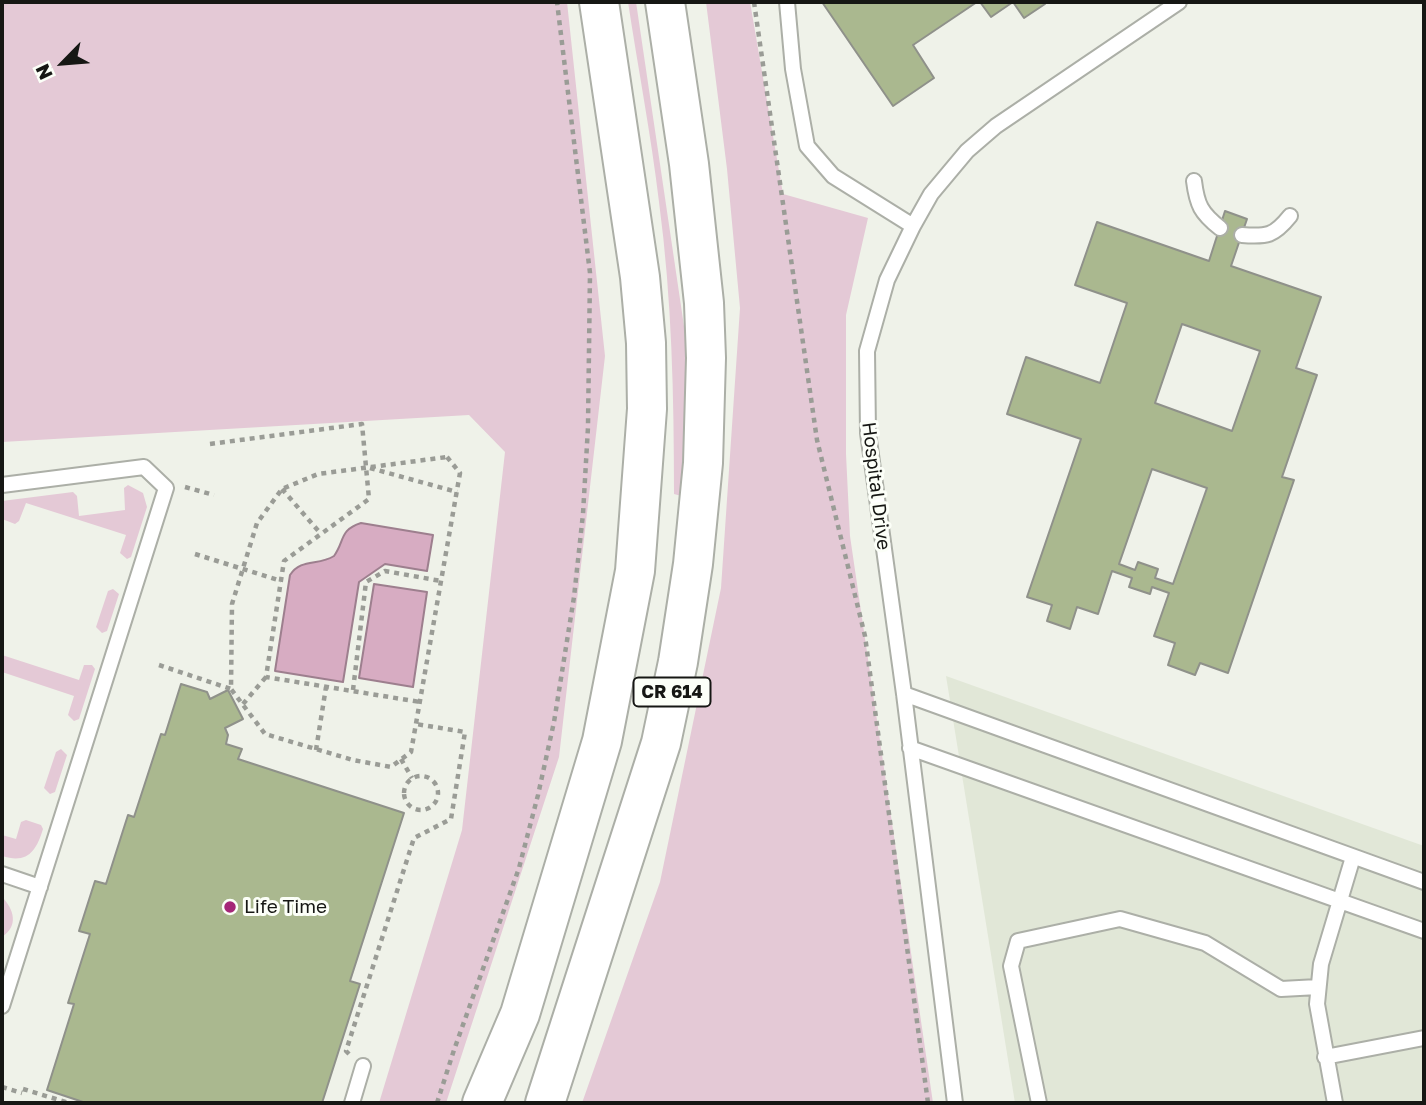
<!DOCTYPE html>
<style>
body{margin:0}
#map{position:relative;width:1426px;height:1105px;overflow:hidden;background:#eff2e9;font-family:"Golos Text",sans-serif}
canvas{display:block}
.frame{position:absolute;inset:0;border:4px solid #161714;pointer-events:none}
.north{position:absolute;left:28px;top:28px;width:70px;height:70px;-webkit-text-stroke:5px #fcfff8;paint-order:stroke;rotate:245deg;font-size:19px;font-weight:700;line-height:28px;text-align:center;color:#161714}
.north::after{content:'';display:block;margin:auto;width:24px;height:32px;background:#161714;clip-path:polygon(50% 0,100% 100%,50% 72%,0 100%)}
</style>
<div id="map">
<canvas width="1426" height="1105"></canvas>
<div class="frame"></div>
<div class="north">N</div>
</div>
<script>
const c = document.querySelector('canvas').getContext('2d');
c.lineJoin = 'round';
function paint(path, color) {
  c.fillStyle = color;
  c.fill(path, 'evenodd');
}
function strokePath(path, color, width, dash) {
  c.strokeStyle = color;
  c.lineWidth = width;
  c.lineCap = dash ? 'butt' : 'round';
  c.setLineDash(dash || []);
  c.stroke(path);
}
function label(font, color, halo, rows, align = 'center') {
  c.font = font + ' "Golos Text",sans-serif';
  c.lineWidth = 6;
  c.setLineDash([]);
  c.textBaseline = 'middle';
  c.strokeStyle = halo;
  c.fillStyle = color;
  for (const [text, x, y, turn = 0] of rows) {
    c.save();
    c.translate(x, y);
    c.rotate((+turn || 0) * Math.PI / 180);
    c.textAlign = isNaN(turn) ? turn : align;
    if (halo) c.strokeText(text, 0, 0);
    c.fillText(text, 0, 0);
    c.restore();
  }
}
const built = new Path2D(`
 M946,676L1424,846V1103H1015Z`);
const green = new Path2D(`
 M2,2H567L605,356L559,757L446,1103H379L462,830L505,452L469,415L2,442Z
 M628,2H636L689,360L685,497L674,494C674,397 672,299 659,202C651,135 638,68 628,2Z
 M706,2H750L783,194L868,218L846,315V454L850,536L933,1103H582L660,882L721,588L740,308L727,169Z
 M128,485L143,493L147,507L131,557L127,559L120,553L126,535L26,503L19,521L15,524L2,519V501L73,492L77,496L79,516L125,510L124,488Z
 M113,589L119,594L107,631L102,633L96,627L108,591Z
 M2,655L79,680L84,665H92L95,669L79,719L74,721L68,715L74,696L2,672Z
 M61,749L67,755L55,792L50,794L44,788L56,752Z
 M26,820L41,825L43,829C36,852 27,864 2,856V835L16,839L21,822Z
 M2,897C14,909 19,926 2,937Z`);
const water = new Path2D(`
 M361,523L433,535L427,571L385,564L359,582L343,682L275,671L290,575C301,558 318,566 334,556C345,541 339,530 361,523Z
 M374,584L427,592L413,687L359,678Z`);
const building = new Path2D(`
 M822,2H977L913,45L934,78L893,106Z
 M980,2H1043L1045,4L1024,18L1013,2L991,17Z
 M1225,211L1247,219L1231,266L1321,297L1296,368L1317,375L1282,477L1294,480L1228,673L1200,663L1195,675L1168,665L1175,643L1154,636L1169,593L1152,587L1150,594L1129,587L1132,578L1112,571L1098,614L1077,607L1070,629L1047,621L1052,605L1027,597L1081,439L1007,414L1026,357L1100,383L1127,303L1075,285L1097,222L1209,261ZM1182,324L1260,351L1232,431L1155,403ZM1152,469L1207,488L1173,584L1155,578L1158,569L1138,562L1135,570L1119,564Z
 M181,684L207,692L210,699L228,690L243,719L225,728L228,735L226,744L242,749L238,759L404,813L350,981L360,984L322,1103H86L47,1090L74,1004L68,1003L90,934L79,931L95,881L106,884L128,815L134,817L161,734L165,735Z`);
const path = new Path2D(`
 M754,2L817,440L865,636L928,1103
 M210,444L362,424L369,499L284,561L266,677L420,702
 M447,457L460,473L411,752L391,767L353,760L265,734L231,689L232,604L257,523L282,489L318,474Z
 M370,468L457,492
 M185,487L214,495
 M282,489L321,534
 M195,554L281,581
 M159,665L231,689
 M353,690L366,582L385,571L441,581
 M243,704L266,677
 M316,750L326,687
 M401,759L412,778
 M404 793a17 17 0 1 1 34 0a17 17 0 1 1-34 0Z
 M349,1054L346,1051L414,838L451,819L465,732L416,724
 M2,1087L22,1093
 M23,1089L69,1103
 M437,1103L454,1050L519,868L538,795L554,722L574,597L583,514L588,427L590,273L557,2`);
const lane = new Path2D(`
 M787,2L793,69L807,146L833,176L913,226
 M1194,181C1197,205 1201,213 1220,228
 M1242,235C1267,237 1274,236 1290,216
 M2,485L144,467L166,488L2,1006
 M904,694L1424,882
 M910,748L1424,931
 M2,874L40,887
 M1325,1057L1424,1038
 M352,1103L363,1066
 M955,1103L904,694L868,433L867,351L887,280L913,226L931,194L967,151L996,126L1179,2
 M1039,1103L1011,966L1018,941L1120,919L1205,943L1281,989L1318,987
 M1335,1103L1317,1004L1321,964L1353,857`);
const highway = new Path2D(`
 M482,1103L520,1014L602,741L635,571L647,409L646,343L640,277L599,2
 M545,1103L661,743L678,662L693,564L703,463L706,358L704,303L689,164L665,2`);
const markers = [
 [230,907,7,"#a52778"]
];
const shields = [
 [672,692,77]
];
const shieldNames = [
 ["CR 614",672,692]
];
const streetNames = [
 ["Hospital Drive",876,486,83]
];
const poiNames = [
 ["Life Time",244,907]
];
paint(built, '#e1e7d7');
paint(green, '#e4c9d6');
paint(water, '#d7acc2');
strokePath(water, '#9d7f8e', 2);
paint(building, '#aab88f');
strokePath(building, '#8f918a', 2);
strokePath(lane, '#acafa7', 18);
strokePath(highway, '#acafa7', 42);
strokePath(path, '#9a9c96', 4.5, [5, 5]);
strokePath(lane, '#fff', 14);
strokePath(highway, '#fff', 38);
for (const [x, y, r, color] of markers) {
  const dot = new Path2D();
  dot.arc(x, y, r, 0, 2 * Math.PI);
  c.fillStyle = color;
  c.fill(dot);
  strokePath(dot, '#fcfff8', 2.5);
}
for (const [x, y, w] of shields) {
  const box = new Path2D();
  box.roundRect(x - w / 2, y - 14.5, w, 29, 5);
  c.fillStyle = '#fcfff8';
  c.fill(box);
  strokePath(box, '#161714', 2);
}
label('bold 18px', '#161714', null, shieldNames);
label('19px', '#161714', '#fcfff8', streetNames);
label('19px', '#161714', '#fcfff8', poiNames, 'left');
</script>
